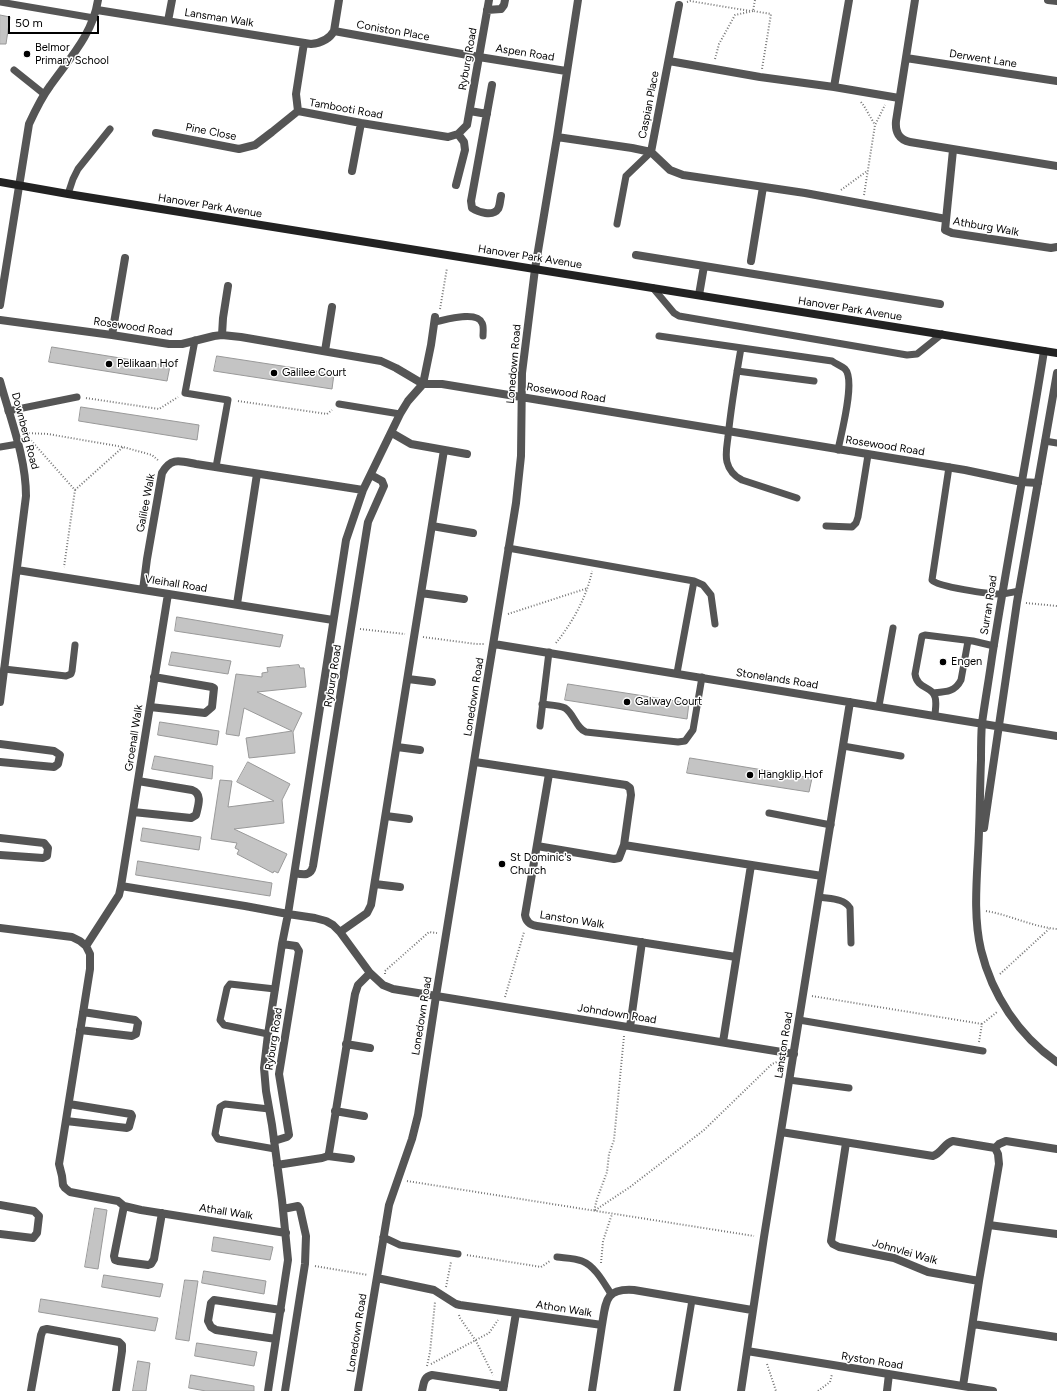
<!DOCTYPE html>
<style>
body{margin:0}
#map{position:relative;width:1057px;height:1391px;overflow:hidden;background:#fff;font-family:Figtree,sans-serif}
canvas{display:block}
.scale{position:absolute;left:8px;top:16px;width:91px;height:18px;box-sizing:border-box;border:2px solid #000;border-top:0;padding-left:5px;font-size:12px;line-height:14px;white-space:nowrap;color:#000;-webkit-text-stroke:3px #fff;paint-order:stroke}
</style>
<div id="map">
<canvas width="1057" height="1391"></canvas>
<div class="scale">50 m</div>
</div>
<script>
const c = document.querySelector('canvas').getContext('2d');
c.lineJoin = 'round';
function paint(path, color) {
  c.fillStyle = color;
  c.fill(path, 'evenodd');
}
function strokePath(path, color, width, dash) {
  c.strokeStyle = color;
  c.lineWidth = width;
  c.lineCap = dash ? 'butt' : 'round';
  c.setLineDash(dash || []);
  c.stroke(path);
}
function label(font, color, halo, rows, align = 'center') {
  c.font = font + ' Figtree,sans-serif';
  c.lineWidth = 3;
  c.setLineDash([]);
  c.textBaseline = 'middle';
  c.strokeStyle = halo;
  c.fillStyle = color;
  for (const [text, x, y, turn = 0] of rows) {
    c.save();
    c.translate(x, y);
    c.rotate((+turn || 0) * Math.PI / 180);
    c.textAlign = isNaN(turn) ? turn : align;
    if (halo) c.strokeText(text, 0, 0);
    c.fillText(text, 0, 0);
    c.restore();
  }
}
const building = new Path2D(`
 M0,15L10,17L6,44H0Z
 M52,347L170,366L167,381L49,362Z
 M217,356L334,374L332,389L214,371Z
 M81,407L199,425L197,440L79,421Z
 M177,617L283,635L280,647L175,631Z
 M172,652L231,661L228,674L169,665Z
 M299,665L300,668H304L306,687L257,692L302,713L293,732L295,753L249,758L246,738L292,731L244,708L239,736L226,734L236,674L262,677V673L268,672L267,668Z
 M568,684L689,703L687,719L565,700Z
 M160,722L219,731L217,745L158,735Z
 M155,756L213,766L212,779L152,769Z
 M690,758L812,778L809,792L687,773Z
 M248,762L290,784L282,800L284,823L234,829L287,854L278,873L274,871L273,873L237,854L239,850L235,848L237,843L211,839L220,780L232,781L228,807L274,801L237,782Z
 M143,828L201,837L199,850L141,841Z
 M138,861L272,883L270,896L136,875Z
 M95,1208L107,1210L98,1269L85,1267Z
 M214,1237L273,1247L270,1260L212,1251Z
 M204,1271L266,1281L264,1294L202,1283Z
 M104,1275L163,1284L160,1297L102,1287Z
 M185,1280L198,1281L189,1341L176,1339Z
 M41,1299L158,1318L155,1331L39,1312Z
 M197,1343L257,1352L254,1366L195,1356Z
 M138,1361L150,1363L146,1391H133Z
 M191,1375L254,1386V1391H206L189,1388Z`);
const path = new Path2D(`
 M755,0L753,11L771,14L762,69
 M687,2L690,1L750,11
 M715,59L719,44L735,15L753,11
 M861,102L864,106L875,125
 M841,190L867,171
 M864,195L875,125L885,105
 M440,309L447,268
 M86,398L159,409L178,397
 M238,401L327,414L332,410
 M26,433L48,434L123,447L152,455L159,461
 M27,436L75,490L64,567
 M75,490L123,447
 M1026,603L1057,606
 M508,614L588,588
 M360,629L405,634
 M423,637L476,644H484
 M556,643C572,623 587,597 592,571
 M986,911C1010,915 1033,927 1057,929
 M385,974V971L429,932L437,933
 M1000,974L1049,929
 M812,996L982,1024
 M505,997L524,932
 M624,1036L614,1140L609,1154L607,1172L597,1199L594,1211L630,1187L704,1130L772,1064L777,1062
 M979,1042L982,1024L997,1012
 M407,1181L754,1236
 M467,1255L541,1267L550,1261
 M601,1263L603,1241L612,1214
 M315,1266L368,1275
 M446,1287L451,1262
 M459,1315L460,1318L476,1341L493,1375
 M431,1364L489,1333L498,1320
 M767,1364L776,1391
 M427,1366L430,1352L435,1302
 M818,1391L830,1382L832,1374`);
const lane = new Path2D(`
 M0,2L94,18
 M14,70L44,94
 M68,194L73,179L78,169L110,129
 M617,224L626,176L651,152
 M653,288L674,313L679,316L907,355L917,354L942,334
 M435,322C445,320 477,310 482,323C484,326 483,332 483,336
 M659,336L832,361C836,364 842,366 845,369C856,380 841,434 838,450
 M195,340L185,393L228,400L216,467
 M741,348C736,377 731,407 728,437C727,445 725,454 727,462C729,470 734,476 742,480L797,498
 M737,371L814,381
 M339,404L400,414
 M8,411L77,397
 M1045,441L1057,443
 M0,447L18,444
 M949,467L932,580C938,587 989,594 1000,594C1006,594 1013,592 1019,591
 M826,526L852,527L856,523L858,517L868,455
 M508,548L694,581L703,585L711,595L715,624
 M4,669L66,676L71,674L72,671L75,645
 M677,673L694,581
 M933,693C946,692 955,692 961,680L968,641
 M542,704C549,705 559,705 565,708C574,714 576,728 586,732L678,742L685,741L693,730L702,677
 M879,706L893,628
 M935,716C935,710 937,703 935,697C932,686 917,689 915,674L922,636L925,635L973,641L994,646
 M540,726L549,652
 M843,746L901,756
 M769,813L831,825
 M819,897C830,899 844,898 850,908L851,943
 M799,1020L983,1051
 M268,1034L224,1025L220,1020L227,988L230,984L275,989
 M789,1080L849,1088
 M269,1109L225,1104L220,1107L215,1134L218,1139L275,1149
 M383,1237L400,1245L458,1254
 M557,1257C565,1258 575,1258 582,1261C595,1266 604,1283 611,1294
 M677,1391L692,1300`);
const street = new Path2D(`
 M915,0L896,121C895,132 899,140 910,142L1057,166
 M1048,0L1057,1
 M97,10L311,44C321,43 329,40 334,31L339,0
 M487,10L501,9L504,5L505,0
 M168,21L172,0
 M334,31L479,57L566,71
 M906,58L1057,81
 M669,61L760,77L834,87L899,98
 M492,85L471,201L472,208C478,212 493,217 498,209C500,206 500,200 501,196
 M834,87L849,0
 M298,111L361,123L448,137L458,134L467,125L489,0
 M298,111L296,94L304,43
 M470,111L487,114
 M156,133L239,149L255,145L272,132L298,111
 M557,137L632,148L651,152L670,170L683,175L805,193L946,219
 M953,150L945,230L952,233L1051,248L1057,247
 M651,152L679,5
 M352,171L361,123
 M456,185L465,150L464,142L458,134
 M636,255L940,304
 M751,261L763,187
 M699,295L704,266
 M0,305L29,124C35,111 41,98 50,86C69,59 93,34 98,0
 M0,320L112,335L169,344H182L214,336L222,335L241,337L381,361L396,368L423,384H442L965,470L1022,482L1038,483
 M112,335L125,258
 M222,335L223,318L228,286
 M325,351L332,307
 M1044,351C1028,453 1008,554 992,657C989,679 985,701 982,723C981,735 981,748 981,760C980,784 980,808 979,831C978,870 972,912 981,950C992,995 1019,1036 1057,1062
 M0,381C10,418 26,457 26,496L0,702
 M392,433L411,444L467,454
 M432,526L473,533
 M17,570L333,620
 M143,590L147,559L162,473C171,457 180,461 196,464L363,490
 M421,593L464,599
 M237,604L257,474
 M494,644L1057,736
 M408,679L432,682
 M150,707L205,713L212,707L214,688L212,687L154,677
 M0,744L54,751L60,755L58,764L54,767L0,762
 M397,747L420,750
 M475,762L626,785L630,788L631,795L624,845L619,858L614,859L537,846
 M549,774L525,915C526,922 530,925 537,926L736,957
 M133,812L191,818L196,815C198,806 203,794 192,790L138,781
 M386,816L409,819
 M984,828L1017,602L1057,373
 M0,838L44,843L48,848L47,856L43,858L0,855
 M624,845L822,876
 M295,873C304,875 311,876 313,866L367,528L368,522L384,486L382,481L371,475
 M375,884L400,887
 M121,886L245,906L288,914L315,918L326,921L333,925L340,932L370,973L383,985L393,989L794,1054
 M0,928L72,937L80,941L86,946L119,895L121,886L168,594
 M340,932L367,913L371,905L444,450
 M86,946L90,954V969L59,1164L62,1176L63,1185L65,1188L70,1192L118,1201L124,1206L141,1210L286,1233
 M630,1027L642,942
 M80,1030L132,1036L136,1034L138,1023L135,1020L83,1012
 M723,1042L751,865
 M346,1044L370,1048
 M335,1111L364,1116
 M66,1121L127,1128L129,1127L132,1116L131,1114L69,1104
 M781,1132L933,1156C942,1153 944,1143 953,1141L995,1148
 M274,1141L287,1137L289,1135L279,1074L299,951L296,946L282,944
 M846,1143L831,1241L833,1244L839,1247L894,1258L928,1272L979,1281
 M328,1156L329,1153L355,994L358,985L370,973
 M277,1165L322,1158L328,1156L351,1159
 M0,1205L34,1211L39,1216L37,1233L33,1238L0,1234
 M124,1206L114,1256L115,1260L118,1261L148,1265L151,1264L154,1259L162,1213
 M283,1209L298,1206L300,1209L306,1236L305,1264L285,1391
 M989,1225L1057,1234
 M377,1278L434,1290L456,1304L460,1305L602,1325C606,1301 605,1288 634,1290L752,1310
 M973,1324L1057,1337
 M276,1339L216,1330L211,1327L208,1321L211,1303L214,1300L281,1310
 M747,1351L993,1391
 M963,1386L979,1281L999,1164L998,1154L995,1148L999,1144L1006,1141L1057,1149
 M31,1391L41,1335L43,1330L47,1329L119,1342L122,1345V1351L116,1391
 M268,1391L288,1260L282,1200L272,1125L266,1091L264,1068L268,1034L282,944L288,914L346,540L363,490L400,414L408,401L423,384L431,345L435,317
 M358,1391L389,1205L412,1139L418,1115L436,996L516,503L521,456L522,373L535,269L557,137L578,0
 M422,1391C424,1384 423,1377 432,1375L504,1386
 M503,1391L516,1313
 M592,1391L602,1325
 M741,1391L764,1237L850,702
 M887,1391L889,1374`);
const secondary = new Path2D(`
 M0,182L68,194L1057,353`);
const markers = [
 [27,54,4,"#000"],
 [109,364,4,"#000"],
 [274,373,4,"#000"],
 [943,662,4,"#000"],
 [627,702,4,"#000"],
 [750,775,4,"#000"],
 [502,864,4,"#000"]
];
const streetNames = [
 ["Lansman Walk",219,18,9],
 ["Coniston Place",393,31,10],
 ["Aspen Road",525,53,9],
 ["Ryburg Road",468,59,-80],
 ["Derwent Lane",983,59,9],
 ["Caspian Place",649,105,-79],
 ["Tambooti Road",346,109,10],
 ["Pine Close",211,132,11],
 ["Hanover Park Avenue",210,206,9],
 ["Athburg Walk",986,227,10],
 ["Hanover Park Avenue",530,257,9],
 ["Hanover Park Avenue",850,309,9],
 ["Rosewood Road",133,327,8],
 ["Lonedown Road",514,364,-85],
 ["Rosewood Road",566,393,9],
 ["Downberg Road",25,431,75],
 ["Rosewood Road",885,446,9],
 ["Galilee Walk",146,503,-79],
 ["Vleihall Road",176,584,9],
 ["Surran Road",989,605,-81],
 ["Ryburg Road",333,676,-81],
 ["Stonelands Road",777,679,9],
 ["Lonedown Road",474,697,-81],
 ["Groenall Walk",134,738,-81],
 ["Lanston Walk",572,920,9],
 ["Johndown Road",617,1014,9],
 ["Lonedown Road",422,1016,-81],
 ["Ryburg Road",274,1039,-81],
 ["Lanston Road",784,1045,-81],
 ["Athall Walk",226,1212,9],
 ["Johnvlei Walk",905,1252,16],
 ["Athon Walk",564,1309,9],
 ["Lonedown Road",357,1333,-81],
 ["Ryston Road",872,1361,9]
];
const poiNames = [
 ["Belmor",35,48],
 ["Primary School",35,61],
 ["Pelikaan Hof",117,364],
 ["Galilee Court",282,373],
 ["Engen",951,662],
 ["Galway Court",635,702],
 ["Hangklip Hof",758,775],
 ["St Dominic's",510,858],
 ["Church",510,871]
];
paint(building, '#c4c4c4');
strokePath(building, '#999', 1);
strokePath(path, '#777', 2, [1, 2]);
strokePath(lane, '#555', 7);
strokePath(street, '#555', 8);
strokePath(secondary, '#222', 8);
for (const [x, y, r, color] of markers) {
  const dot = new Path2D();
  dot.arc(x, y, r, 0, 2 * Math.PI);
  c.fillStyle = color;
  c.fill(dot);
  strokePath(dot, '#fff', 1.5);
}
label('11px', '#000', '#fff', streetNames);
label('11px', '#000', '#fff', poiNames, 'left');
</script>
